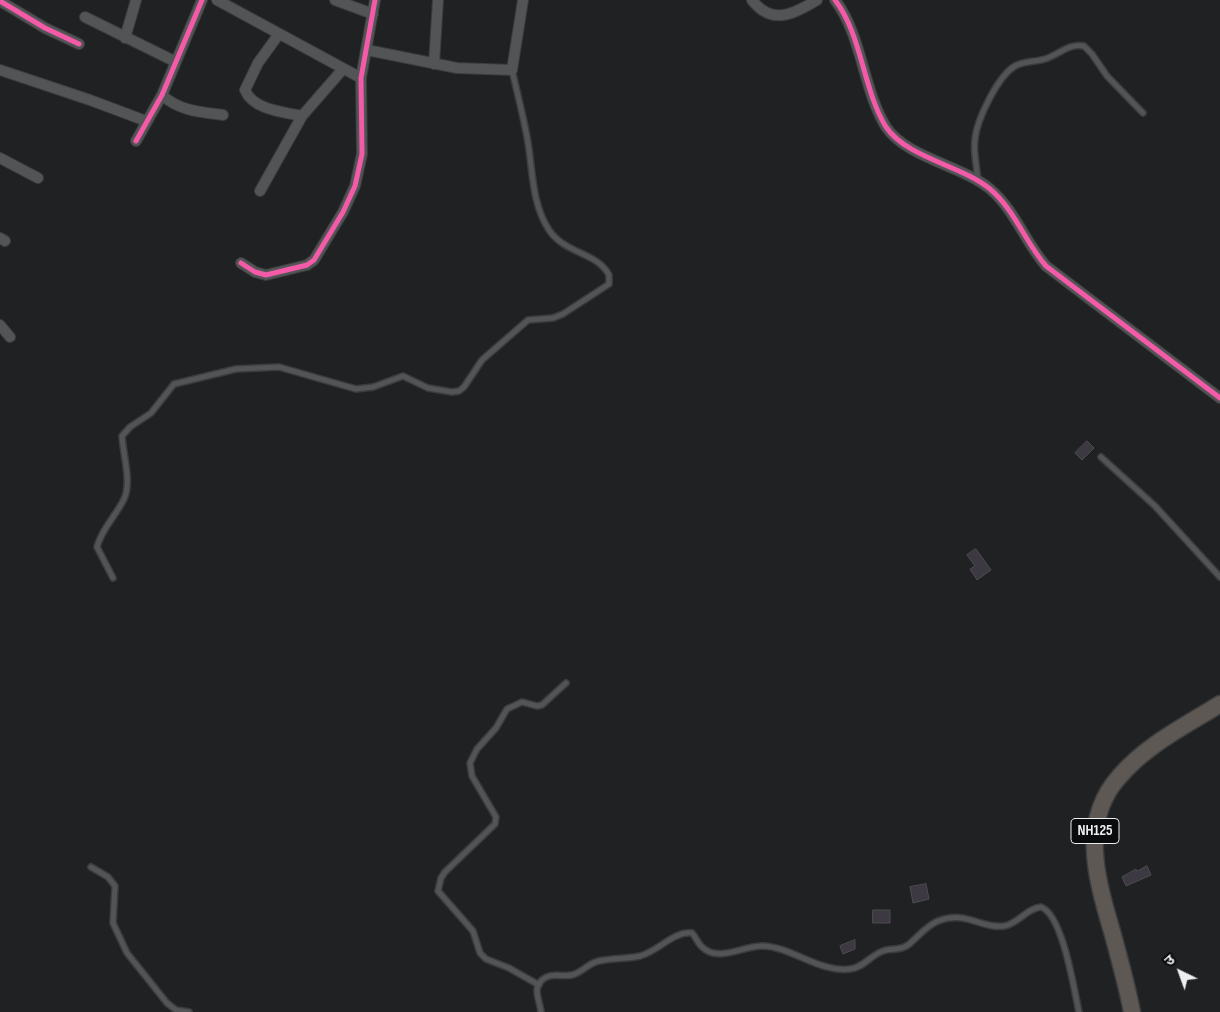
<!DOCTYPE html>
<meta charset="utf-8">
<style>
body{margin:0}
#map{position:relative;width:1220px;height:1012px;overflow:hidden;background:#202123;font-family:"Sofia Sans Condensed","Noto Sans Devanagari",sans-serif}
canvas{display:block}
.north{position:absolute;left:1155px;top:947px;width:50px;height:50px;-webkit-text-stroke:4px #0a0b0c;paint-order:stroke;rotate:318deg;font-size:14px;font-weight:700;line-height:20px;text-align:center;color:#edeef0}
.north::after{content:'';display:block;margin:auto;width:18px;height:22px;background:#edeef0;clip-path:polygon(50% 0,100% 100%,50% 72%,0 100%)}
</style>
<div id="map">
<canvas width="1220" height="1012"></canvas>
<div class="north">उ</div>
</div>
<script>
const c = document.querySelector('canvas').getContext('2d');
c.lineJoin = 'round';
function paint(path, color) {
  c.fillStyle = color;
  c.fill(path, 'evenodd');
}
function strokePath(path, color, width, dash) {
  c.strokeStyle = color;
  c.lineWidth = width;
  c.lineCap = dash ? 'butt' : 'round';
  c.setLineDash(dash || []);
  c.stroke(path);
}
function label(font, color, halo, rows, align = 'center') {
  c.font = font + ' "Sofia Sans Condensed",sans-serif';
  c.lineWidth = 4;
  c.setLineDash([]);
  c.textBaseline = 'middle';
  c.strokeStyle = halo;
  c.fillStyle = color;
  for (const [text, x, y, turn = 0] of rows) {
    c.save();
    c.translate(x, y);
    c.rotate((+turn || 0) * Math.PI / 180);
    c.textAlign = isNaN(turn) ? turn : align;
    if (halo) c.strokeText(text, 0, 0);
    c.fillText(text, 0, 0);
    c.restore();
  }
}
const building = new Path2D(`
 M1087,441L1094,448L1082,460L1075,453Z
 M976,549L991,570L977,580L970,569L975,566L967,555Z
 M1147,866L1151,875L1126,886L1122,877L1136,869L1137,871Z
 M926,884L929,899L913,903L910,887Z
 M873,910H890V923H873Z
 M855,940V949L843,954L840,946Z`);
const service = new Path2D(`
 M978,181C977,167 973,152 975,139C977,119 998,76 1015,66C1024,61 1035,62 1045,59C1058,55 1069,43 1084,46L1092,54L1107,76L1143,113
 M1101,457L1155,506L1220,577
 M113,578L97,547C102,528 116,516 124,499C132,482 123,455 122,436L130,427L151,413L174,384L236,369L279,367L356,389L373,387L403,376L428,388L452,392L459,391L464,387L482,360L528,320L553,318L563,314L609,284V275C597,252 565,254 549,230C531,203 533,168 527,137C523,115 517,92 512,70
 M91,867L108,877L115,886L113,923L127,953L167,1003L176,1010L189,1012
 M539,985L509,968L486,959L480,953L473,931L438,891L441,878L445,872L495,824L496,817L472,776L470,763L477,749L496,728L507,709L522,702L537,706L542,705L566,683
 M541,1012C540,1001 532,989 542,980C551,972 561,977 572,975C582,973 588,963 599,961C612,958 627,959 640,956C659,951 673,931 692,933C696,937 697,942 701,946C718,964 743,945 763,946C792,947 820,973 850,969C863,968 871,955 883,951C891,948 900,951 908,945C918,937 926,926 938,921C966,910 981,929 1004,926C1018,924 1027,908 1041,907C1063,915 1074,990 1079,1012`);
const minor = new Path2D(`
 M217,0L361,78
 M335,0L373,14
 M752,0C772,26 794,14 817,0
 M835,0C862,35 863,90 886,127C907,158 961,165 990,189C1015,210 1025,242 1046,266L1220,398
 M0,1L45,28L79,44
 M85,17L176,62
 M279,34L258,63L245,90C253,110 284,112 302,116
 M125,38L136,0
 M367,50L457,68L512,70L523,0
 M434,64L438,0
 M0,70L90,100L146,121
 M162,95C179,111 201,112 223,115
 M136,141L162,95L202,0
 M0,158L38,178
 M260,191L302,116L343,69
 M0,238L5,241
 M241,263L255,272L266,275L307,265L314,260L343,212L355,186L362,154L361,78L375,0
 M0,325L10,337`);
const trunk = new Path2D(`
 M1132,1012C1127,986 1120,961 1113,935C1098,883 1078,823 1119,777C1146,745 1185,726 1220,704`);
const cycleway = new Path2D(`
 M835,0C862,35 863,90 886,127C907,158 961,165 990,189C1015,210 1025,242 1046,266L1220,398
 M0,1L45,28L79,44
 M136,141L162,95L202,0
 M241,263L255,272L266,275L307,265L314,260L343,212L355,186L362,154L361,78L375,0`);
const shields = [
 [1095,831,48]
];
const shieldNames = [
 ["NH125",1095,831]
];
paint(building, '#3c3942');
strokePath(building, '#4d4d4f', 1);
strokePath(service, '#3b3c3d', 8);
strokePath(minor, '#3b3c3d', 12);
strokePath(trunk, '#3b3c3d', 19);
strokePath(service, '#535455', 5);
strokePath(minor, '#535455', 10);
strokePath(trunk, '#5d5854', 16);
strokePath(cycleway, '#f35aa7', 5);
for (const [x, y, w] of shields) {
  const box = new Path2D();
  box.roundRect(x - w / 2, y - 12.5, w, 25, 4);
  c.fillStyle = '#0a0b0c';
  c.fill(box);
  strokePath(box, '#edeef0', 1);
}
label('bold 15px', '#edeef0', null, shieldNames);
</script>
